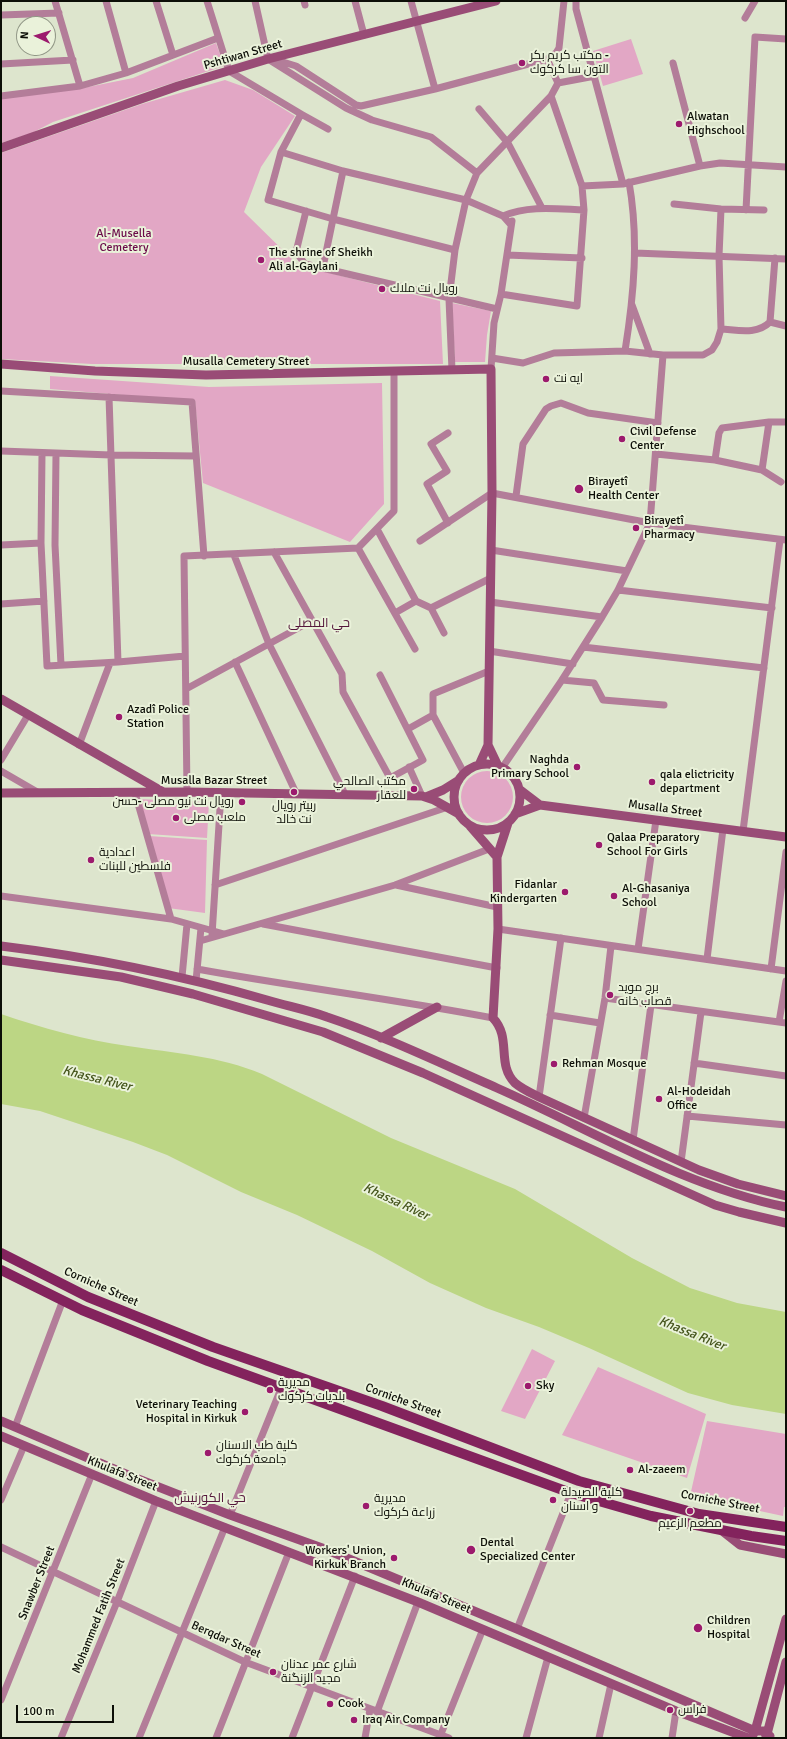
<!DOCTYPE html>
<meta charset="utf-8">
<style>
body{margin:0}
#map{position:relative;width:787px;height:1739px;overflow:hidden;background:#dde5cd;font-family:Signika,sans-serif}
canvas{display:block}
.frame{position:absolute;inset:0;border:2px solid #0c0e07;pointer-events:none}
.north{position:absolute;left:16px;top:16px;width:40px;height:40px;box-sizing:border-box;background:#eaf2da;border:1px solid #919786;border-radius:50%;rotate:274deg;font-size:11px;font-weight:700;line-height:16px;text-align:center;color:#0c0e07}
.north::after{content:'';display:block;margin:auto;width:14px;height:18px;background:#9c1a6d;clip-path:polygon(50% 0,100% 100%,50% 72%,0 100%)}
.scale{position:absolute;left:16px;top:1705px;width:98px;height:18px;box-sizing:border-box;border:2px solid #0c0e07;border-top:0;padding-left:5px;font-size:12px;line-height:14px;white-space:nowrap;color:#0c0e07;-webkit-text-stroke:3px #eaf2da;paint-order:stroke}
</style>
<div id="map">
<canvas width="787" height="1739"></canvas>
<div class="frame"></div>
<div class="north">N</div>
<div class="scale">100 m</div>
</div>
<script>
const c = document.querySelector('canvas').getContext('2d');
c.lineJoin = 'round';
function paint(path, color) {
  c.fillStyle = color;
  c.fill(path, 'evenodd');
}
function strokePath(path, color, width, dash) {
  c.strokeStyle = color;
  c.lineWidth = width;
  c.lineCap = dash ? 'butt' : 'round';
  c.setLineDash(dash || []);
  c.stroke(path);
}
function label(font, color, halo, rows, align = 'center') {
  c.font = font + ' Signika,Cairo,sans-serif';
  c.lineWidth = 4;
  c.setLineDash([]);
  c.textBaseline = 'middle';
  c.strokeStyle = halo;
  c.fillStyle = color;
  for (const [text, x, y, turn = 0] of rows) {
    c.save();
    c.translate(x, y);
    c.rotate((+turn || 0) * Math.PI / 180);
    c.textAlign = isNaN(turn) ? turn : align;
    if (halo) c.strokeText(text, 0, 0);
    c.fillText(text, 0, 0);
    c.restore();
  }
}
const green = new Path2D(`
 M631,39L643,74L603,86L593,51Z
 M216,43L224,66L53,122L32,133L1,143V98L83,88L133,78Z
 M225,80L253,90L295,116L261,167L244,212L298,265L440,301L443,364H92L1,359V153L142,104Z
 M452,303L491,311L487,335L485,362H455Z
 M50,376L209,387L382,383L384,504L350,542L203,483L195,401L50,389Z
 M461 797a26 26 0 1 1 52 0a26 26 0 1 1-52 0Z
 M137,799L209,802L207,838L148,834Z
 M149,836L207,840L205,913L168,908Z
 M532,1349L555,1361L525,1419L501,1411Z
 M598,1367L706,1414L687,1478L562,1435Z
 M707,1421L786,1434V1507H784L783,1516L690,1496Z`);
const water = new Path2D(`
 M1,1014C42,1028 85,1040 128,1046C174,1053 219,1056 262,1074L391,1138L515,1189L632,1258L690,1288L737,1303L786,1312V1414L732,1405L688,1393L589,1348L539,1327L486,1308L430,1283L372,1251L297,1215L241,1192L167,1155L133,1142L40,1111L1,1104Z`);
const street = new Path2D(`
 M55,1L80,86
 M106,1L126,73
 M156,1L173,55
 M207,1L229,71L301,114L281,152L343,171L466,200L503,216L511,225
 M255,1L268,59L346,108L372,120L431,137L477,173
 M304,1L305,5
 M355,1L364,35
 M411,1L435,89
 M576,1V9L623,184
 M1,15L59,13
 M745,18L755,1
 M275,63L283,62L296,66L356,105L361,106L435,89L547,59L556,53L559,48L564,1
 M673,63L700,166
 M1,64L73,60
 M558,83L595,76
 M1,96L80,86L126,73L218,38
 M551,96L582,186
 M479,109L508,143L542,208
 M301,114L328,129
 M281,152L268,200L333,219L455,250
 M674,204L721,209L764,210
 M584,210L582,186L623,184L700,166L720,163L786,167
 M746,210L755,37L786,39
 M306,211L296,252L305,264L497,309
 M635,253L786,259
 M507,255L582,258
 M323,267L343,171
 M501,294L577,306L584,210C557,209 529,205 503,216
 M632,305L650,354
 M770,322L786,326
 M721,329C738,330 757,335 770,322L775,258
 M625,351C634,295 639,238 629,182
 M492,358L523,363L554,353L625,351L663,355H703L712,350L717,342L721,329L719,256L721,209
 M491,369L494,323L501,294L512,221
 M452,370L449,299L455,250L466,200L477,173L551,96L558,83L547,59
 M1,391L192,402L204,556
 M109,397L118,662
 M448,433L431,444L447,471L427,484L448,523
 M1,451L111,455L196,456
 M42,454L41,543L47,666L118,662L185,656
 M56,454L55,545L61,665
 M656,454L715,460L762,470L781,482
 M715,460L719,433L722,428L769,422H786
 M762,470L769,422
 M516,496L523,444L546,409L551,406L561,403L588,413L658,423
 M377,529L416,601L431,608L444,633
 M420,541L492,493L650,523L786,540
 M1,545L41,543
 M358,548L415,649
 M491,550L627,571
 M274,552L342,674L343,692L390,778L423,760L380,675
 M234,555L269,644L345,794
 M618,590L772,608
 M490,602L602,617
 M1,604L44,601
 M431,608L491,578
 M395,613L416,601
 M583,647L764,668
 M489,651L573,664
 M235,662L296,793
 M562,680L594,683L603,700L664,705
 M186,689L311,621
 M408,729L433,715
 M79,745L110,663
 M1,760L28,715
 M409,767L422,796
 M502,768L562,680L602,617L618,590L650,523L663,355
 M1,771L39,793
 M464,773L433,715V694L489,671
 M187,792L184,556L358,548L394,511V372
 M135,793L171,919
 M743,831L780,540
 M215,885L448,807
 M396,885L497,907
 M1,896L171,919L224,934
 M263,924L497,968
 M498,929L786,971
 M212,935L221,793
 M200,941L395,885L489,849
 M638,949L656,820
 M707,959L723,829
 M197,969C295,987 395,999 493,1018
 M771,969L786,852
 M182,977L187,924
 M196,981L201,928
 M605,998L786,1023
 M550,1015L600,1023
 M779,1022L786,981
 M694,1063L786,1076
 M539,1097L561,938
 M687,1116L786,1125
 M584,1118L605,998L611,946
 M633,1140L651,1005
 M681,1162L701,1012
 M15,1427L63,1300
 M1,1500L24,1446
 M230,1515L282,1386
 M1,1547L245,1662L449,1738
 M517,1629L571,1493
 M1,1700L92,1474
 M377,1712L418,1602
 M441,1734L483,1629
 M61,1738L117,1602L156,1501
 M139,1738L225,1527
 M216,1738L289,1552
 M292,1738L355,1576
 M365,1738L370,1709
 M526,1738L548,1657
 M599,1738L611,1684
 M672,1738L676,1711`);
const secondary = new Path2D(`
 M1,148L178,86L268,59L496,1
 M1,364L95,371L206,375L491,369L492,493L488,745L498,766
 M1,699L163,792
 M454 797a33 33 0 1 1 66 0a33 33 0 1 1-66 0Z
 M479,765L488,745
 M519,789L540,805
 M1,793L187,792L422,796L434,800L459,814
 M426,797L443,790L459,780
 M515,814L540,805L786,837
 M508,823L497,857L498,929L493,1018C512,1038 496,1064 515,1083C522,1089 531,1093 539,1097L699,1170L738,1184L786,1196
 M470,826L497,857
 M1,946C91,957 180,975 267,1000C287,1006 308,1010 327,1017C384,1036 442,1064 497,1088C592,1130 683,1186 786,1207
 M1,960L121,977L193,994L323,1032L423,1073L715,1205L739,1212L786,1223
 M381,1038L437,1007
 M1,1421L128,1475L230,1515L325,1549L517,1629L755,1731H764L767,1738
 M1,1436L156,1501L418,1602L676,1711L748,1738
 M721,1530L740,1545L786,1554
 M753,1735L755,1731L786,1619
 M770,1736L767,1734L786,1662`);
const primary = new Path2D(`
 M1,1253L88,1297L213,1347L382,1406L579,1481L699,1514L786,1527
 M1,1270L82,1310L208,1361L571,1493L651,1516L751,1536L786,1541`);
const markers = [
 [522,63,4,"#9c1a6d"],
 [679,124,4,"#9c1a6d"],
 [261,260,4,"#9c1a6d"],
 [382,289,4,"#9c1a6d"],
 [546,379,4,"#9c1a6d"],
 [622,439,4,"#9c1a6d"],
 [579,489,5,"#9c1a6d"],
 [636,528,4,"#9c1a6d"],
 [119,717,4,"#9c1a6d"],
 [577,767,4,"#9c1a6d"],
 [652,782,4,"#9c1a6d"],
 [414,789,4,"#9c1a6d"],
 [294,792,4,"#9c1a6d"],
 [242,802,4,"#9c1a6d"],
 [176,818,4,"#9c1a6d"],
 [599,845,4,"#9c1a6d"],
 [91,860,4,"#9c1a6d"],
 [565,892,4,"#9c1a6d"],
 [614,896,4,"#9c1a6d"],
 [610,995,4,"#9c1a6d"],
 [554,1064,4,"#9c1a6d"],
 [659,1099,4,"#9c1a6d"],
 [528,1386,4,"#9c1a6d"],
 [270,1390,4,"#9c1a6d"],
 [245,1412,4,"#9c1a6d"],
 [208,1453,4,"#9c1a6d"],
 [630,1470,4,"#9c1a6d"],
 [553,1500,4,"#9c1a6d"],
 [366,1506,4,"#9c1a6d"],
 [690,1511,4,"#9c1a6d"],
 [471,1550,5,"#9c1a6d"],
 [394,1558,4,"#9c1a6d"],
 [698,1628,5,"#9c1a6d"],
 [273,1672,4,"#9c1a6d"],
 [330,1704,4,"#9c1a6d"],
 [670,1710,4,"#9c1a6d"],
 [354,1720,4,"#9c1a6d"]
];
const streetNames = [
 ["Pshtiwan Street",243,55,-16],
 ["Musalla Cemetery Street",246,362],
 ["Musalla Bazar Street",214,781],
 ["Musalla Street",665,809,7],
 ["Corniche Street",101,1287,24],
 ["Corniche Street",403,1401,20],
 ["Khulafa Street",122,1474,22],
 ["Corniche Street",720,1502,11],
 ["Snawber Street",37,1583,-68],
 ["Khulafa Street",436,1596,23],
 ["Mohammed Fatih Street",99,1616,-68],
 ["Berqdar Street",226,1640,24]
];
const poiNames = [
 ["مكتب كريم بكر -",530,56],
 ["التون سا كركوك",530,70],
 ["Alwatan",687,117],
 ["Highschool",687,131],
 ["The shrine of Sheikh",269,253],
 ["Ali al-Gaylani",269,267],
 ["رويال نت ملاك",390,289],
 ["ايه نت",554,379],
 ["Civil Defense",630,432],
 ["Center",630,446],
 ["Birayetî",588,482],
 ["Health Center",588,496],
 ["Birayetî",644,521],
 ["Pharmacy",644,535],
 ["Azadî Police",127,710],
 ["Station",127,724],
 ["Naghda",569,760,"right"],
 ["Primary School",569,774,"right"],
 ["qala elictricity",660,775],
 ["department",660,789],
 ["مكتب الصالحي",406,782,"right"],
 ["للعقار",406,796,"right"],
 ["رويال نت نيو مصلى -حسن",234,802,"right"],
 ["ربيتر رويال",294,806,"center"],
 ["نت خالد",294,820,"center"],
 ["ملعب مصلى",184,818],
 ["Qalaa Preparatory",607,838],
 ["School For Girls",607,852],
 ["اعدادية",99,853],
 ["فلسطين للبنات",99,867],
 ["Fidanlar",557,885,"right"],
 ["Kindergarten",557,899,"right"],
 ["Al-Ghasaniya",622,889],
 ["School",622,903],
 ["برج مويد",618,988],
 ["قصاب خانه",618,1002],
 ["Rehman Mosque",562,1064],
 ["Al-Hodeidah",667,1092],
 ["Office",667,1106],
 ["مديرية",278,1383],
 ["بلديات كركوك",278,1397],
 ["Sky",536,1386],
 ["Veterinary Teaching",237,1405,"right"],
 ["Hospital in Kirkuk",237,1419,"right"],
 ["كلية طب الاسنان",216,1446],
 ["جامعة كركوك",216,1460],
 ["Al-zaeem",638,1470],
 ["كلية الصيدلة",561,1493],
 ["و اسنان",561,1507],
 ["مديرية",374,1499],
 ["زراعة كركوك",374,1513],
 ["مطعم الزعيم",690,1524,"center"],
 ["Dental",480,1543],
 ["Specialized Center",480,1557],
 ["Workers' Union,",386,1551,"right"],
 ["Kirkuk Branch",386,1565,"right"],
 ["Children",707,1621],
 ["Hospital",707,1635],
 ["شارع عمر عدنان",281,1665],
 ["مجيد الزنگنة",281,1679],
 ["Cook",338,1704],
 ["فراس",678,1710],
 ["Iraq Air Company",362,1720]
];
const parkNames = [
 ["Al-Musella",124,234],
 ["Cemetery",124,248]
];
const neighbourhoodNames = [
 ["حي المصلى",319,624],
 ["حي الكورنيش",210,1499]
];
const waterNames = [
 ["Khassa River",97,1079,14],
 ["Khassa River",396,1202,25],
 ["Khassa River",692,1334,22]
];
paint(green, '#e2a7c5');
paint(water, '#bcd684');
strokePath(street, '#b37d99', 7);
strokePath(secondary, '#994c76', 9);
strokePath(primary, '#83235d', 10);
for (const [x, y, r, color] of markers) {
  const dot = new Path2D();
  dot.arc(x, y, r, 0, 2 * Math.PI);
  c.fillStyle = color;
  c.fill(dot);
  strokePath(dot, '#eaf2da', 1.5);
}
label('12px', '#0c0e07', '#eaf2da', streetNames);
label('12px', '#0c0e07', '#eaf2da', poiNames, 'left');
label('12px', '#6b0b49', '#eaf2da', parkNames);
label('13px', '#54173b', '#eaf2da', neighbourhoodNames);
label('italic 13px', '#45551c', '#eaf2da', waterNames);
</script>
